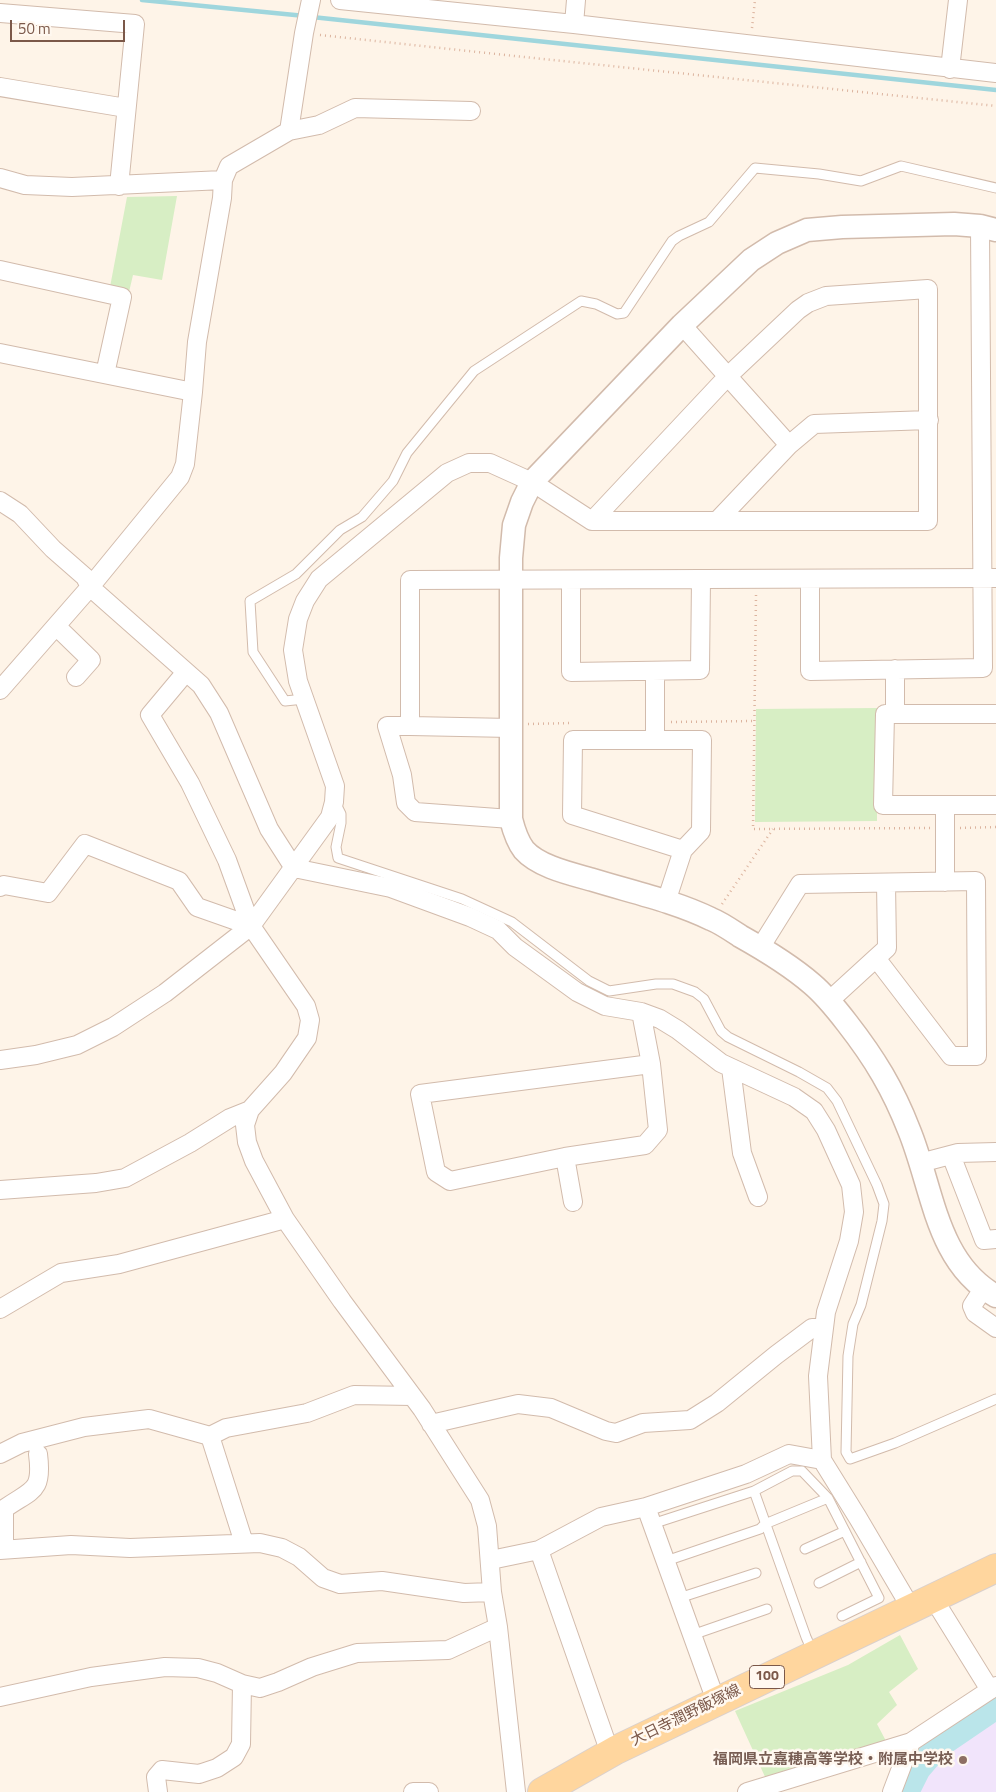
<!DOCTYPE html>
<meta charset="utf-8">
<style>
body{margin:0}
#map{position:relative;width:996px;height:1792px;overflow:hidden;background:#fef4e8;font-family:"Titillium Web",sans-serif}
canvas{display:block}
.scale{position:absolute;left:10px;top:20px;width:115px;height:22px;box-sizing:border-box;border:2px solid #7b5849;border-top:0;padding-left:6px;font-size:15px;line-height:18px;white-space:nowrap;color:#7b5849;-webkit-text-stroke:4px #fff8f0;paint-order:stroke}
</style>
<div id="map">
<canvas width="996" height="1792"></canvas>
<div class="scale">50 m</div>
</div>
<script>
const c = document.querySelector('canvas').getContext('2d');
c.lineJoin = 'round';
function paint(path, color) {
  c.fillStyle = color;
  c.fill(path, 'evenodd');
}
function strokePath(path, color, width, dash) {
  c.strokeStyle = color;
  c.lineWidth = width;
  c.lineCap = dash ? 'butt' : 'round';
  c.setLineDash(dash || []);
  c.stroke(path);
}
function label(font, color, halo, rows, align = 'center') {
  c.font = font + ' "Titillium Web","Noto Sans JP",sans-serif';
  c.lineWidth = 5;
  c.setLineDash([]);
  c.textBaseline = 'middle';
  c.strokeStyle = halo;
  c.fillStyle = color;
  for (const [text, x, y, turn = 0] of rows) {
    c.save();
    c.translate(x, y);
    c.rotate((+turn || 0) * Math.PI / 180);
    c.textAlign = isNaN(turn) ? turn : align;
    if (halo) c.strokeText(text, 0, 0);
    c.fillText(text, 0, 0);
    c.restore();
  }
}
const education = new Path2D(`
 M996,1711V1792H909L920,1772L938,1748Z`);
const green = new Path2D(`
 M177,196L162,280L133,275L129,292L110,287L127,197Z
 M877,708V821L755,822L756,709Z
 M900,1635L918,1669L889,1692L897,1705L877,1724L886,1741L766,1779L735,1711L848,1665Z`);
const stream = new Path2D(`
 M142,0L305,16
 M312,17L996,90`);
const river = new Path2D(`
 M905,1792L917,1768L936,1746L996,1705`);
const path = new Path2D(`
 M752,28L755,0
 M320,35L524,57L996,106
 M756,595L753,829L930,828
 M671,722L754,721
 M528,724L570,723
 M960,828L996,827
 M722,904L773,829`);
const service = new Path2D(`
 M304,699L285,701L253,652L250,601L296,574L340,530L362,517L393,481L407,453L474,371L581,301L596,304L617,314L624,313L672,241L679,236L709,222L755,168L819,174L861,181L901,166L996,188
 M335,802L341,814V823L336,847L338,858L462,899L512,922L589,981L609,991L656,984H673L695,992L704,999L721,1031L728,1037L799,1072L827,1088L837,1101L877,1185L884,1204L882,1221L861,1305L853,1324L848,1356L846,1452L850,1459L895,1443L996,1399
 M754,1491L806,1637L813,1653
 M652,1524L754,1491L792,1471H802L828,1498L879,1598L842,1616
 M805,1549L845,1531
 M666,1561L760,1529L765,1524L828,1498
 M819,1583L861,1562
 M679,1598L756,1573
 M692,1635L767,1609`);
const minor = new Path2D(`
 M340,0L574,24L996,73
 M0,13L135,24L119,186
 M574,24L576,0
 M950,69L958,0
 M0,87L126,108
 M289,131L319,125L355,108L471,111
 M0,178L25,185L72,187L223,180
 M0,270L122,297L105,374
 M682,325L789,445L717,521
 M0,353L193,392
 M789,445L814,424L929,420
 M0,501L20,514L53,549L85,577L90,587L201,685L219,713L269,829L294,868L391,888L470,917L498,930L515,947L577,992L605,1006L641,1012L660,1019L678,1030L721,1063L794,1097L814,1111L826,1130L851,1185L854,1212L849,1241L826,1312L818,1376L822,1460L858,1518L911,1608
 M810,579V671L983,668L980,226
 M571,580V672L700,670L701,579
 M56,626L91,660L76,677
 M655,671V740
 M186,672L150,715L190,783L227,860L251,926L306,1006L310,1020L307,1038L283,1073L250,1110L245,1125L247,1142L254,1161L285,1219L342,1301L422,1409L480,1500L487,1526L492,1592L498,1627L516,1792
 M0,690L90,587L180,477L185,464L193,392L197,342L222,198L223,180L229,166L289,131L304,33L311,0
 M895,714V669
 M996,714H885L883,805H996
 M410,726L511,728
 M945,805V882
 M511,819L415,812L406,803L402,775L387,726H410V580L996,578
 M0,887L4,885L48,893L85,844L179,881L197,907L251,926
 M666,902L683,850L701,831L702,740H573L572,815L683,850
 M760,948L800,884L976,881L977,1056H951L876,958L829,1001
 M876,958L887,948L886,883
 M641,1012L651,1064L658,1130L645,1145L565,1157L450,1181L436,1172L420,1094L651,1064
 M0,1060L36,1055L77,1045L113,1027L165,993L251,926L330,817L334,802L335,786L298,681L293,650L298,619L305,601L319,579L447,473L469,463H490L532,482L592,521H928V289L826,296L808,303L798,310L728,376L592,521
 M731,1068L742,1153L758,1197
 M951,1155L984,1240L996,1239
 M565,1157L573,1202
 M920,1163L958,1153L996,1152
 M0,1190L96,1183L125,1178L190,1143L230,1118L250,1110
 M983,1289L972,1306L975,1313L996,1328
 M0,1309L61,1273L119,1264L285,1219
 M431,1424L518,1404L551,1408L606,1431L616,1433L643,1423L690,1420L717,1403L776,1355L812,1328H824
 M210,1436L244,1543
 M0,1454L22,1443L84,1427L149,1419L210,1436L226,1428L307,1413L354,1395L412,1396
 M646,1507L716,1701
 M4,1549V1509C32,1489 43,1493 38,1454
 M0,1550L71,1545L130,1548L260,1543L282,1548L299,1557L323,1578L340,1584L382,1581L464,1593L492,1592
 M539,1550L610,1753
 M491,1560L539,1550L601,1517L646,1507L746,1474L789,1454L822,1460
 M933,1598L990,1690
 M0,1697L91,1677L165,1667L198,1668L217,1673L242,1684L260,1688L278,1682L312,1667L357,1653L448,1650L498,1627
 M158,1792L156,1777L162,1770L199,1774L217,1768L234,1757L241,1744L242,1684
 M413,1792H429
 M747,1792L911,1742L996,1686
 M892,1792L911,1742`);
const tertiary = new Path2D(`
 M996,230L980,226L954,224L842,227L807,230L777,243L751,260L682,325L532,482L522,502L514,525L511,558V819C514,831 517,841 524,850C539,867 572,874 593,880C632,892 674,901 711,919C721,923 731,930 740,936C765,950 790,965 812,984C825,995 837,1010 847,1023C875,1059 893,1089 909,1130C933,1188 936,1263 996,1296`);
const primary = new Path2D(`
 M542,1792L616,1750L996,1568`);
const markers = [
 [963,1760,5,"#8d6e63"]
];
const shields = [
 [767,1677,35]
];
const shieldNames = [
 ["100",767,1677]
];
const streetNames = [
 ["大日寺潤野飯塚線",686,1716,-26]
];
const educationNames = [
 ["福岡県立嘉穂高等学校・附属中学校",953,1760]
];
paint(education, '#f1e4fb');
paint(green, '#d7eec4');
strokePath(stream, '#9fd6dd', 4.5);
strokePath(river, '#bae5ea', 28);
strokePath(service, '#d2bbac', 11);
strokePath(minor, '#d2bbac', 20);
strokePath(tertiary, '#d2bbac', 25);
strokePath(primary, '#dad0cc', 30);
strokePath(path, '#dcb49f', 2.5, [1, 4]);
strokePath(service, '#fff', 9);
strokePath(minor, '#fff', 18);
strokePath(tertiary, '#fff', 22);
strokePath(primary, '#ffd69e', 28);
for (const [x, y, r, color] of markers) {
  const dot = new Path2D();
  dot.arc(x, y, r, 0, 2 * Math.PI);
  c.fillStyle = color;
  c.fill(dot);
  strokePath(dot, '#fff8f0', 2);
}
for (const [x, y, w] of shields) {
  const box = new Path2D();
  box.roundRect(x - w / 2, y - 11.5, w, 23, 4);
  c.fillStyle = '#fff8f0';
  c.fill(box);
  strokePath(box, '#7b5849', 1);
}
label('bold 14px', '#7b5849', null, shieldNames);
label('15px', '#7b5849', '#fff8f0', streetNames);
label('bold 15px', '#785e54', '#fff8f0', educationNames, 'right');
</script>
